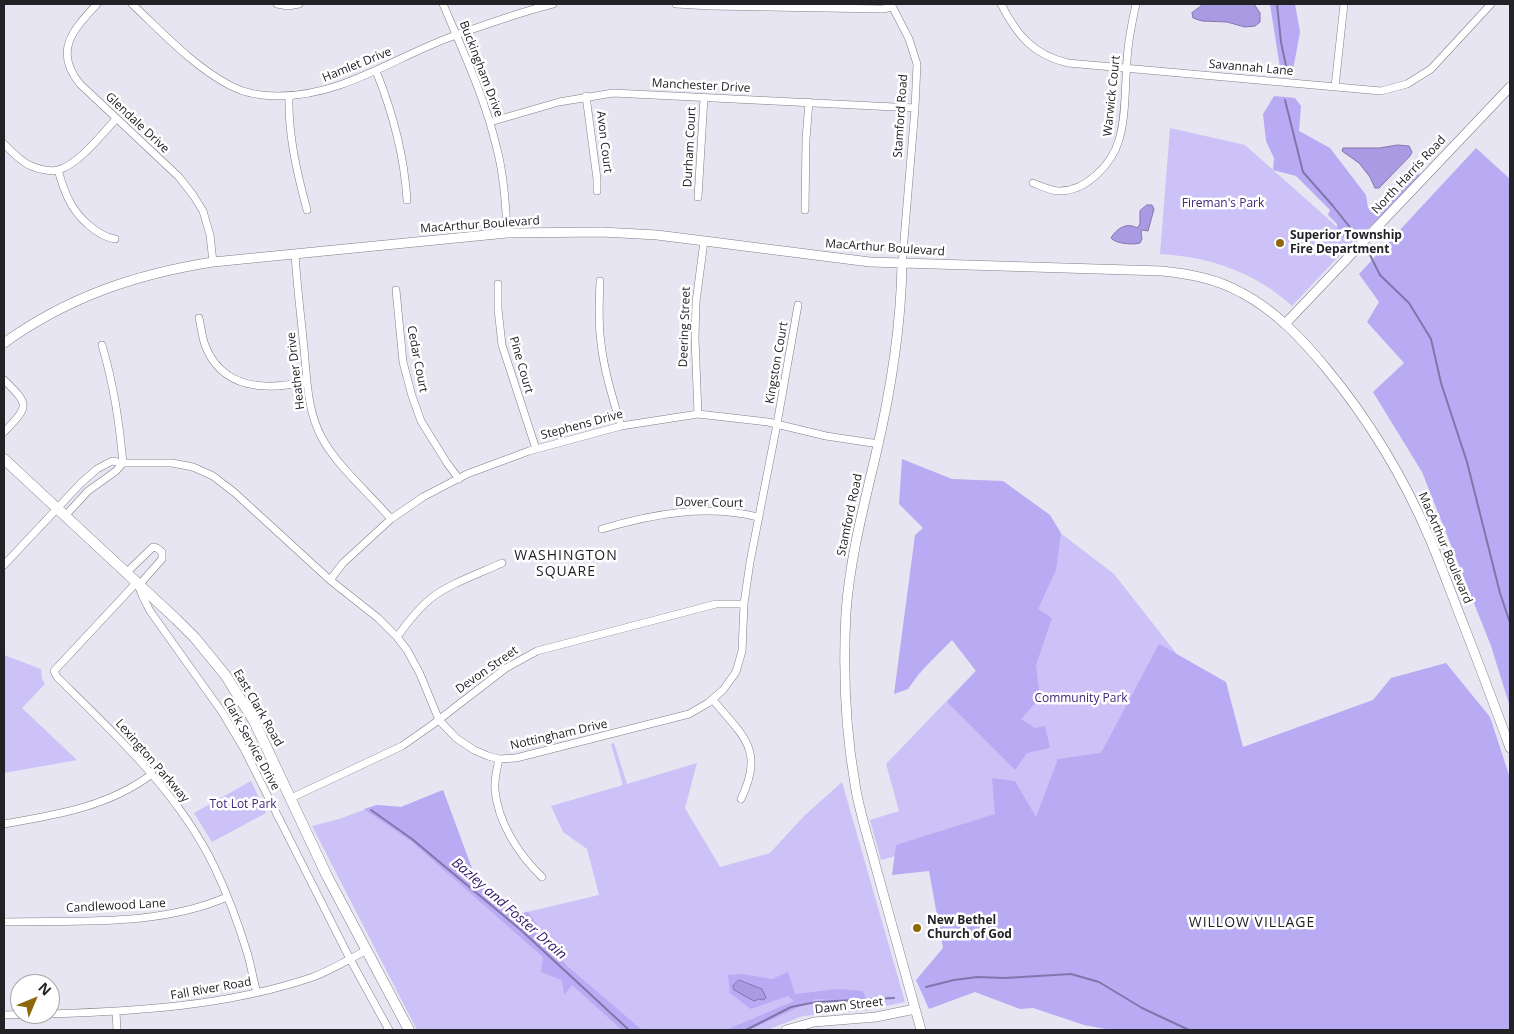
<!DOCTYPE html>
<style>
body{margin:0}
#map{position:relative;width:1514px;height:1034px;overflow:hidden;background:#e7e5f1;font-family:"Open Sans",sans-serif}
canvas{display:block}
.frame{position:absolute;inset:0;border:5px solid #222126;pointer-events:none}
.north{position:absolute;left:10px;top:974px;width:50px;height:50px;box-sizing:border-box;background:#fff;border:1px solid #a7a6a8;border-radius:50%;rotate:45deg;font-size:14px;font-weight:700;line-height:20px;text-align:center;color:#222126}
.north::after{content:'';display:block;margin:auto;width:18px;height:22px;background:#8d680b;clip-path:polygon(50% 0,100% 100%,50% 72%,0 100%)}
</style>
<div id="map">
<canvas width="1514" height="1034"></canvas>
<div class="frame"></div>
<div class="north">N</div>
</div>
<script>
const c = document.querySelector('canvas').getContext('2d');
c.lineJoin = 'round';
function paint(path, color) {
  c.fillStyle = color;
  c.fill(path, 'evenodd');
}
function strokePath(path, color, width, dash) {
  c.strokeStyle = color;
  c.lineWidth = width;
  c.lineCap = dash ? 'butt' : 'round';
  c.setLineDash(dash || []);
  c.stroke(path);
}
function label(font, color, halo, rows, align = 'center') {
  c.font = font + ' "Open Sans",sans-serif';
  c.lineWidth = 5;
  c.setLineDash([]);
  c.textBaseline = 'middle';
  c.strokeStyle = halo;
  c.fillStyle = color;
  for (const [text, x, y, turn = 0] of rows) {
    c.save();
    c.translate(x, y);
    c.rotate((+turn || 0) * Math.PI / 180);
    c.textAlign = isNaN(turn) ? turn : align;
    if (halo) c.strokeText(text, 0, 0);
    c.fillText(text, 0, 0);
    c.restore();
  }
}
const green = new Path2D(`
 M1170,128L1245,145L1353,241L1292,306C1255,272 1210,257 1160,254Z
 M927,483L999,486L1114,574L1212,699L1249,760L881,860L870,820L899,811L886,764L984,662L968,625C946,645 925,665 908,689Z
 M4,655L41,669L42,679L45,684L22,708L77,760L4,773Z
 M614,743L627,784L697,763L685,808L720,867L770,853L804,816L842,782L905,1002L868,1010L803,1016L767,1030H417L312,826L339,819L377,805L401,807L443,790L474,874L514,915L599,895L587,849L563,832L551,806L623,785L611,744Z
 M251,781L266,813L212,842L194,813Z`);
const forest = new Path2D(`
 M1270,4H1295L1300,32L1293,70L1280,68Z
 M1274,96L1295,98L1301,106L1299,131L1330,148L1366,195L1368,208L1378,204L1414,162L1420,176L1355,242L1337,234V224L1328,215L1330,210L1296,176L1273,170L1274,158L1266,141L1263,114Z
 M1476,148L1510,179V707L1491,646L1422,472L1373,392L1404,363L1367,322L1379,302L1359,274Z
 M902,459L952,479L1003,481L1050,515L1061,533L1056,570L1038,609L1052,618L1036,665L1040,698L1021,719L1035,728L1045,726L1050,748L1027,753L1015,770L947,702L976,671L952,640L918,674L908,689L894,694L915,535L923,528L899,504Z
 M1159,644L1226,682L1243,747L1373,700L1391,678L1446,663L1490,717L1510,778V1028L1509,1030H1111L1084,1025L1033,1008L1020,1009L975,992L929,1009L916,980L943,948L929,871L892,875L896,845L995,814L992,778L1015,781L1036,817L1058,759L1101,753Z
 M443,790L474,874L514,915L528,912L566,965L642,1030H622L572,985L564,995L562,980L541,972L543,957L412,842L364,809L377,805L401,807Z
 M788,972L795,994L837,989L863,991L867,1002L816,999L749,1030H726L794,1001L788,996L751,1009L730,993L728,975L742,974L772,979Z`);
const water = new Path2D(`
 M1204,4H1254L1260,13V22L1255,26L1245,27L1227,22L1202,21L1193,18L1192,13Z
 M1398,145L1409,146L1412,152L1410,156L1379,188H1375L1370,177L1359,163L1342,151L1343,148H1379Z
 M1147,205H1152L1154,209L1148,231L1142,230L1141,232L1142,239L1140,243C1133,245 1116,244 1111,238C1117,228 1127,222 1137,228L1140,224V211Z
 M739,980L762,989L766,998L763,1000L759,999L754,1001L734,990L733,986Z`);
const stream = new Path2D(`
 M1277,4L1281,42L1286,66
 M1285,100L1303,172L1333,206L1360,240
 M1365,245L1380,275L1409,303L1431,339L1441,383L1467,462L1500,593L1510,623
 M371,810L412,839L522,931L629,1030
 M926,987L954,980L977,977L1005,978L1071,974L1099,982L1142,1008L1189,1030
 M746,1030L791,1007L816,1002L894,998`);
const minor = new Path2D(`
 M97,4C73,30 53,51 80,84L179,177L193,195L203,211L210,235L213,262
 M132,4C163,33 193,66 231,86C246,94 261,96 278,96C344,96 396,56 456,35C488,24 520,12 553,4
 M277,4L288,6L299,4
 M443,4C463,51 485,98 497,149C504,176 506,205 507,233
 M676,4L711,6L883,9L892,7
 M891,4L909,39L917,64L915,108L902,264
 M1001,4C1017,35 1033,55 1068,63L1381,91L1407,84L1431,69L1491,4
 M376,71C393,113 404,153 407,200
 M1335,87L1344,4
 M289,96C288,135 297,173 307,210
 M586,96L597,179V191
 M490,122L559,102L613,93L915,108
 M4,144C12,152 21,162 31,166C38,169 50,172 58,170C78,165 102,134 116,119
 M58,170C61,180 64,191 69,200C77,217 97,236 115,239
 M1033,183C1041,186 1049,190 1058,191C1086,192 1112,164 1119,140C1126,117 1125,85 1127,60C1128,42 1132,22 1136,4
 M698,197L704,98
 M805,210L806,139L809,102
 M295,254C297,286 301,317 304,349C307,378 307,411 322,438C337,466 369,493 391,519
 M600,281C599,302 598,323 601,343C604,371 613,399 621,426
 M498,284V309L502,345L536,449
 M396,290L403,362L412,396L421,421L447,463L459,479
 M199,318C201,326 202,337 205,345C222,390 267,391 307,381
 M102,345C114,386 119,421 123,463
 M4,380C30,405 29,406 4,432
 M698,414L695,338L696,302L704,241
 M65,516L88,491L116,471L123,463
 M602,529C652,514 706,504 758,517
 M4,565L81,483L97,469L112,461L123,463H172L193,467L213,476L235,493L330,580L378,618L397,637L407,650L420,674L439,720L456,738L474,750L488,756L499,759L516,758L689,714L708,703L723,690L736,672L742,651L744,604L750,562L777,424L798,305
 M127,572L153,547L157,548L162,552V559L140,584
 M330,580L343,563L391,519L423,497L467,474L529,451L621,426L698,414L768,422L826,436L879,444
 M397,637C407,623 417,610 430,599C448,584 481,573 502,563
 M713,700C743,736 765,750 741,799
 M499,759C497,769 494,779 495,790C498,823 519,855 542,877
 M291,798L402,746L432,725L506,668L537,651L716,604H744
 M4,824C56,815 108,807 152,774
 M4,922C78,920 157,927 227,897
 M257,993C253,979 251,965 247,952C239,926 226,891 214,866C178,792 115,734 57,677L54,671L137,582L142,595L150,611L222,712L244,749L350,959L389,1030
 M116,1012L117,1030
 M50,1014C138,1011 228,1006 313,977C332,970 349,959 367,950
 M4,1015L33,1014`);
const tertiary = new Path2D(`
 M902,264C901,329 890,395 875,458C863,509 850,559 846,612C843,669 845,727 855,784C859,811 868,837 875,864C890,919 906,975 921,1030
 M1285,324L1510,87
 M4,343C68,297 136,274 213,262L507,233L602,232L657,235L870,262L1162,271C1191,274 1217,279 1242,293C1276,311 1302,339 1326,368C1369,420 1404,478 1430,539C1443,570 1454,601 1466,631C1481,670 1496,709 1510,748
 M786,1030L814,1022L876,1017L915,1009`);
const secondary = new Path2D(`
 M4,459L176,619L195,638L226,676L254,721L327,876L409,1030`);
const markers = [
 [1280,243,5,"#8d680b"],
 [917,928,5,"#8d680b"]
];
const streetNames = [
 ["Hamlet Drive",357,65,-22],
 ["Savannah Lane",1251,68,5],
 ["Buckingham Drive",481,69,69],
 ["Manchester Drive",701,86,3],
 ["Warwick Court",1112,96,-84],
 ["Stamford Road",901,116,-86],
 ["Glendale Drive",137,123,43],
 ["Avon Court",604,142,83],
 ["Durham Court",690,147,-87],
 ["North Harris Road",1409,175,-47],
 ["MacArthur Boulevard",480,225,-4],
 ["MacArthur Boulevard",885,248,4],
 ["Deering Street",685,327,-88],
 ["Cedar Court",417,359,79],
 ["Kingston Court",777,363,-80],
 ["Pine Court",521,365,74],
 ["Heather Drive",296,371,-97],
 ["Stephens Drive",582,425,-15],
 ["Dover Court",709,503,1],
 ["Stamford Road",850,515,-78],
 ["MacArthur Boulevard",1445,548,67],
 ["Devon Street",487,670,-35],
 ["East Clark Road",258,708,60],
 ["Nottingham Drive",559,735,-13],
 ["Clark Service Drive",251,744,61],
 ["Lexington Parkway",152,761,49],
 ["Candlewood Lane",116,906,-3],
 ["Fall River Road",211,989,-10],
 ["Dawn Street",849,1006,-7]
];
const parkNames = [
 ["Fireman's Park",1223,204],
 ["Community Park",1081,699],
 ["Tot Lot Park",243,805]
];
const poiNames = [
 ["Superior Township",1290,236],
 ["Fire Department",1290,250],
 ["New Bethel",927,921],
 ["Church of God",927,935]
];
const neighbourhoodNames = [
 ["WASHINGTON",566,556],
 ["SQUARE",566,572],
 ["WILLOW VILLAGE",1252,923]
];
const waterNames = [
 ["Bazley and Foster Drain",509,909,41]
];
paint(green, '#ccc2f8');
paint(forest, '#b9aaf4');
paint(water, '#aa9ae4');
strokePath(water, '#8176ab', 1);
strokePath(stream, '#8176ab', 2);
strokePath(minor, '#807e89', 8);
strokePath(tertiary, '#807e89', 10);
strokePath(secondary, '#807e89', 11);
strokePath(minor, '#fff', 7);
strokePath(tertiary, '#fff', 9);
strokePath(secondary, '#fff', 10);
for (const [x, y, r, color] of markers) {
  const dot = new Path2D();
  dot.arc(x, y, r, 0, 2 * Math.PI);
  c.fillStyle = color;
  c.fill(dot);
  strokePath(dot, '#fff', 2);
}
label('12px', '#222126', '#fff', streetNames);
label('12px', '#41257a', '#fff', parkNames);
label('bold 12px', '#222126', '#fff', poiNames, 'left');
c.letterSpacing = '1px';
label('14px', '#222126', '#fff', neighbourhoodNames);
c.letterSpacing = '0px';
label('italic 14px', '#36176c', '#fff', waterNames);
</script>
